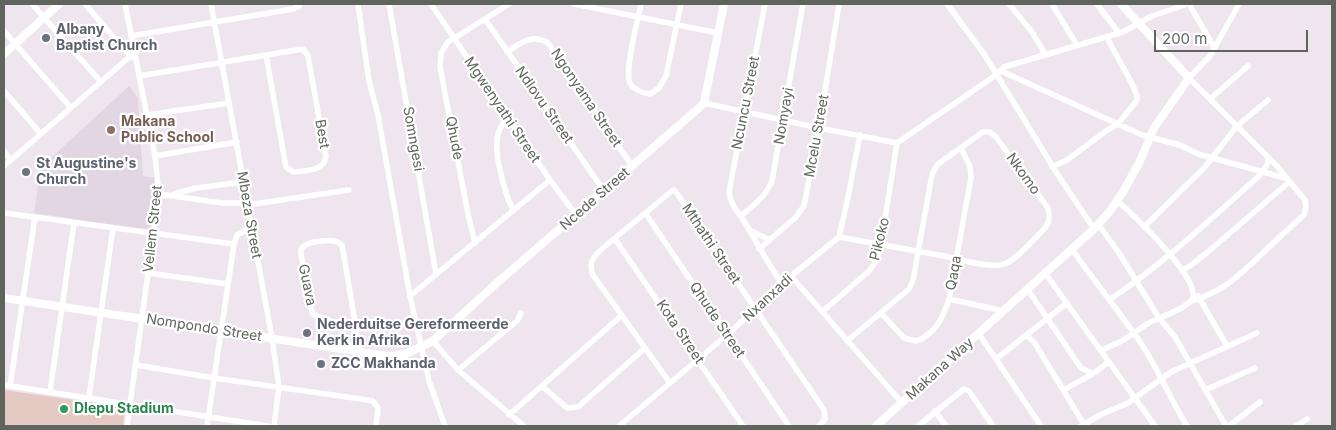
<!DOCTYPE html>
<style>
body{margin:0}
#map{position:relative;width:1336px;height:430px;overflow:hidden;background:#efe5ef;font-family:Inter,sans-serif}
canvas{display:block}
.frame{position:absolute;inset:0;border:5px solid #5f655d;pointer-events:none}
.scale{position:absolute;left:1154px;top:30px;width:154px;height:22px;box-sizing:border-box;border:2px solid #5f655d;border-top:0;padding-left:6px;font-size:15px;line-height:18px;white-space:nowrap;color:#5f655d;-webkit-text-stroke:4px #fff;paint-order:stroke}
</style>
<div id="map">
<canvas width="1336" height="430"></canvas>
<div class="frame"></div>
<div class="scale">200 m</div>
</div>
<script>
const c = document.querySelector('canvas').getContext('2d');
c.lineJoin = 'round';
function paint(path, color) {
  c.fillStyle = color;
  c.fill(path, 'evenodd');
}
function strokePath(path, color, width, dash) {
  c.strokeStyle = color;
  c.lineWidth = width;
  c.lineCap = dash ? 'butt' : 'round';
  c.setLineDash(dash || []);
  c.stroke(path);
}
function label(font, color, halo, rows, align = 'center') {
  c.font = font + ' Inter,sans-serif';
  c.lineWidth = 4.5;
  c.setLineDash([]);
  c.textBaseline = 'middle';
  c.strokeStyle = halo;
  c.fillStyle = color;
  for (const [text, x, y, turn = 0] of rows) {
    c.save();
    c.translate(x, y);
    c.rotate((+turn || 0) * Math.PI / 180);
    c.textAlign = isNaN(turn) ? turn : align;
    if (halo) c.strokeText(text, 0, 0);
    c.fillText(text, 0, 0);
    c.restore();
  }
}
const education = new Path2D(`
 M129,86L138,98L143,176L154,178L157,194L151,227L147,230L34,213L41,167Z`);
const green = new Path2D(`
 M4,390L122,407L125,411L123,426H4Z`);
const street = new Path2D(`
 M32,4L101,82
 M85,4L131,57
 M125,4L155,156L159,194L127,426
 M211,4L272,338L279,387L274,426
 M358,4L369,81L378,115L410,296L429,381L445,426
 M389,4L436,274
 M431,4L550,180L576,215
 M574,4L718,33
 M641,4C638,20 624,70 630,83C634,90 643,93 650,94L659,88L666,76L681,4
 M765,4L729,192C730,205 740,214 747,226C759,246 769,265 782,284
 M947,4L984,54L1058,175L1094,229
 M1009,4L1032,32L1045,54
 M1052,4L1077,45
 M1097,4L1119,33
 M1189,4L1214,47
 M485,19L604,191
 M4,31L71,108
 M131,36L293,9L299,6L300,4
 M507,52C520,43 533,33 548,43L632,166
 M1001,71L1142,135L1180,145L1198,154L1285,178
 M139,76L303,49L308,56L326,157C323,172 306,170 293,172L286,167L266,55
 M4,91L41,134
 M1210,99L1248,66
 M704,103L819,128L897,143L996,75L1004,67L1123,32L1152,16L1188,4
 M147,115L229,103
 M507,117C504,123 499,128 498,135C493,152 505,194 513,210
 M4,151L11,160
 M155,156L237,142
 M4,166L134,53
 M1052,167L1067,160L1106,131L1118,124L1137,100C1139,89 1112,52 1107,36
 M159,194L222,203H247
 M174,194L196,188L243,182
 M247,205L349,190
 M4,213L234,244
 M646,214L789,426
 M741,216C754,205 765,197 772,181L803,4
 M1098,224L1119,253L1159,318L1175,337L1226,426
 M1144,227L1204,168L1237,126L1268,100
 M749,230L770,240
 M839,237C874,243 909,250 944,256C959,259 990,269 1004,264C1017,260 1034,239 1044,229C1050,222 1050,217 1048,208L996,137L990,132H983L938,164L933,172L931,180L913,280L909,289L847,341
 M615,239L743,426
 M475,243L468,214L440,67L441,53L448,42L509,4
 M1071,248C1094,281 1120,312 1142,345C1159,371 1171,400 1187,426
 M759,249L795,218L804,206L819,128L839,4
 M1183,270L1194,263L1209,251L1289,182
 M148,273L228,284
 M1045,273L1155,426
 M791,276L902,403
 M1028,290L1081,368L1091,373
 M410,296L550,180
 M1198,296L1227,346
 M949,299L1004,311
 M1109,300C1163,264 1211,219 1259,176L1267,165L1268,157
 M1191,301C1223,293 1244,271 1267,249C1279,237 1292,226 1304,215L1306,207L1305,200L1276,165L1189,78L1210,56L1239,4
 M822,312L869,271L876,261L881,244L897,143
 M881,313L904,338L916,341C936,334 943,317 949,299L971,178L970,166L961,149
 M354,324L333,322L313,314L310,306L301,254V249C307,241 334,237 342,245L360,352
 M979,334L1041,426
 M1027,336L1034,342L1085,426
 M433,341L458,370L524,426
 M1101,351C1110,346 1120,343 1128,337C1135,333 1140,328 1147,324C1159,317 1181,311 1191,301C1207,284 1131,212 1117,201
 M996,359L1067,303
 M136,365L214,378L368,400L373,401L378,408L376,426
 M458,370L517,321L521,313
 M670,383L593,275C588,262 593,257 603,248L673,190L676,192L824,410L825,419L819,426
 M4,385L268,426
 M10,386L35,217
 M542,386L567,408L578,407L645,348
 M1064,390C1077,381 1098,374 1108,361
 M1205,390L1255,368
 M50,392L74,223
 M89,397L113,228
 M935,411L946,426
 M509,415L622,315
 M207,426L234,244L237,235L251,227
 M619,426L727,335L791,276L839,237L847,202L860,135
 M918,426L964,389L969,391L993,426
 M1081,426L1100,415L1128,403L1171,372L1257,333
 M1229,426L1260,402
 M1296,426L1307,419`);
const secondary = new Path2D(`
 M4,54L59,4
 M4,298L381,355L391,356L405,354L433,341L498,282L700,107L704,103L724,4
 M876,426L1094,229L1110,211L1123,192L1140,161L1154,128L1189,78L1121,4`);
const markers = [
 [46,38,5,"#6b7280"],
 [111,130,5,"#8d6e63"],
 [26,172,5,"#6b7280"],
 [307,333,5,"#6b7280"],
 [321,364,5,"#6b7280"],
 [64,409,5,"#2e9e5b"]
];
const worshipNames = [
 ["Albany",56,30],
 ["Baptist Church",56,46],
 ["St Augustine's",36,164],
 ["Church",36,180],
 ["Nederduitse Gereformeerde",317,325],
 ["Kerk in Afrika",317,341],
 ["ZCC Makhanda",331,364]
];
const streetNames = [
 ["Ngonyama Street",586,98,56],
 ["Ncuncu Street",746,103,-79],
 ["Ndlovu Street",544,105,55],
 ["Mgwenyathi Street",502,110,56],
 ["Nomyayi",784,116,-80],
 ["Best",322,134,80],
 ["Mcelu Street",817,136,-80],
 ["Qhude",454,138,79],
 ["Somngesi",413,139,80],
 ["Nkomo",1023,174,54],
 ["Ncede Street",595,199,-41],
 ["Mbeza Street",249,215,80],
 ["Vellem Street",153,229,-84],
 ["Pikoko",880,239,-76],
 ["Mthathi Street",711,244,56],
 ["Qaqa",954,273,-80],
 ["Guava",307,285,78],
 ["Nxanxadi",768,298,-43],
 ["Qhude Street",717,320,56],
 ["Nompondo Street",204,328,9],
 ["Kota Street",680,332,56],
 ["Makana Way",940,369,-42]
];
const educationNames = [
 ["Makana",121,122],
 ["Public School",121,138]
];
const leisureNames = [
 ["Dlepu Stadium",74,409]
];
paint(education, '#e1d6e2');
paint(green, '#e5c9c3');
strokePath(street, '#fff', 5.5);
strokePath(secondary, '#fff', 8);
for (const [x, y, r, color] of markers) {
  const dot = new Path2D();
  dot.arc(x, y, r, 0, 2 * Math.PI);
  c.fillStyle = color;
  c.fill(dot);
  strokePath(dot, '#fff', 2);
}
label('bold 14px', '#5b616d', '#fff', worshipNames, 'left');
label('14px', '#5f655d', '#fff', streetNames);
label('bold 14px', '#785e54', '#fff', educationNames, 'left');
label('bold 14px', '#27864d', '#fff', leisureNames, 'left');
</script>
